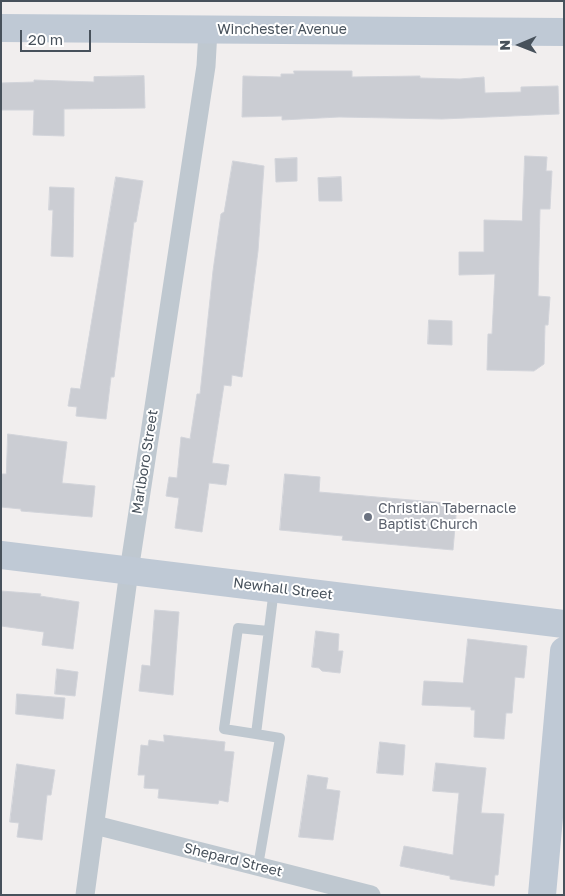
<!DOCTYPE html>
<style>
body{margin:0}
#map{position:relative;width:565px;height:896px;overflow:hidden;background:#f1eeee;font-family:"Golos Text",sans-serif}
canvas{display:block}
.frame{position:absolute;inset:0;border:2px solid #47515b;pointer-events:none}
.north{position:absolute;left:495px;top:20px;width:50px;height:50px;-webkit-text-stroke:4px #fff;paint-order:stroke;rotate:269deg;font-size:14px;font-weight:700;line-height:20px;text-align:center;color:#47515b}
.north::after{content:'';display:block;margin:auto;width:18px;height:22px;background:#47515b;clip-path:polygon(50% 0,100% 100%,50% 72%,0 100%)}
.scale{position:absolute;left:20px;top:30px;width:71px;height:22px;box-sizing:border-box;border:2px solid #47515b;border-top:0;padding-left:6px;font-size:15px;line-height:18px;white-space:nowrap;color:#47515b;-webkit-text-stroke:4px #fff;paint-order:stroke}
</style>
<div id="map">
<canvas width="565" height="896"></canvas>
<div class="frame"></div>
<div class="north">N</div>
<div class="scale">20 m</div>
</div>
<script>
const c = document.querySelector('canvas').getContext('2d');
c.lineJoin = 'round';
function paint(path, color) {
  c.fillStyle = color;
  c.fill(path, 'evenodd');
}
function strokePath(path, color, width, dash) {
  c.strokeStyle = color;
  c.lineWidth = width;
  c.lineCap = dash ? 'butt' : 'round';
  c.setLineDash(dash || []);
  c.stroke(path);
}
function label(font, color, halo, rows, align = 'center') {
  c.font = font + ' "Golos Text",sans-serif';
  c.lineWidth = 4;
  c.setLineDash([]);
  c.textBaseline = 'middle';
  c.strokeStyle = halo;
  c.fillStyle = color;
  for (const [text, x, y, turn = 0] of rows) {
    c.save();
    c.translate(x, y);
    c.rotate((+turn || 0) * Math.PI / 180);
    c.textAlign = isNaN(turn) ? turn : align;
    if (halo) c.strokeText(text, 0, 0);
    c.fillText(text, 0, 0);
    c.restore();
  }
}
const building = new Path2D(`
 M294,71H352V77L420,76V78L460,79L484,77L485,93L521,92V87L558,86L559,114L442,119L339,117L282,120V116L242,117L243,76L281,77V74H294Z
 M144,76L145,108L64,109V136L33,135L34,110H1V83L34,82V80L94,82V77Z
 M525,156L547,157L546,171H552L550,209H540L538,296L550,297L548,325H545L544,364L534,371L487,370L488,334H492L495,274L459,275V252H484V220L522,221Z
 M297,158V181L276,182L275,159Z
 M233,161L264,166L258,251L242,377L232,375L231,386L224,385L212,463L229,465L226,485L209,483L202,532L175,528L179,498L166,496L169,477L177,478L181,437L190,439L197,394H200L213,271L221,214L224,212Z
 M116,177L143,181L136,222H134L114,377H111L106,419L76,416L77,407L68,406L71,388L80,389Z
 M341,177L342,201H319L318,178Z
 M50,187L74,188L73,257L51,256L53,210H49Z
 M429,320L452,321V345L428,344Z
 M8,434L67,442L62,483L95,486L92,517L21,511V509L1,507V474H6Z
 M285,474L320,477L319,492L457,504L453,550L342,540L343,536L280,530Z
 M1,591L41,594L40,596L79,602L73,649L42,645L44,632L1,626Z
 M155,610L179,612L173,695L139,691L142,665L150,666Z
 M316,631L339,634L338,651H343L340,673L322,671L319,668L312,667Z
 M468,639L527,646L524,678L515,677L512,713H506L504,739L474,737L475,710H471V707L422,705L424,681L463,683Z
 M57,669L78,672L75,696L55,694Z
 M17,694L65,698L63,719L16,714Z
 M164,735L225,742L224,751L234,752L228,802L219,800L218,804L158,798L159,789L144,788L145,775H138L141,745L148,746L149,740L164,742Z
 M380,742L405,745L403,775L377,773Z
 M436,763L486,768L481,813L504,814L498,875H495L494,886L450,879V876L400,866L404,846L453,855L459,793L433,791Z
 M17,764L55,770L51,795H47L42,840L17,837L19,823L10,822Z
 M308,775L328,778L326,789L340,791L333,840L299,837Z`);
const lane = new Path2D(`
 M256,734L224,729L238,628L268,631
 M258,866L280,738L256,734L274,589`);
const street = new Path2D(`
 M95,825L371,895
 M85,895L129,571L206,66L208,30`);
const secondary = new Path2D(`
 M1,28L564,32
 M1,555L564,624
 M542,895L564,651`);
const markers = [
 [368,517,5,"#6b7280"]
];
const streetNames = [
 ["Winchester Avenue",282,30],
 ["Marlboro Street",145,462,-81],
 ["Newhall Street",283,589,7],
 ["Shepard Street",233,860,14]
];
const worshipNames = [
 ["Christian Tabernacle",378,509],
 ["Baptist Church",378,525]
];
paint(building, '#cbcdd3');
strokePath(building, '#d2d4da', 1);
strokePath(lane, '#bfc8d0', 10);
strokePath(street, '#bfc8d0', 19);
strokePath(secondary, '#bfc9d5', 28);
for (const [x, y, r, color] of markers) {
  const dot = new Path2D();
  dot.arc(x, y, r, 0, 2 * Math.PI);
  c.fillStyle = color;
  c.fill(dot);
  strokePath(dot, '#fff', 2);
}
label('14px', '#47515b', '#fff', streetNames);
label('14px', '#5b616d', '#fff', worshipNames, 'left');
</script>
